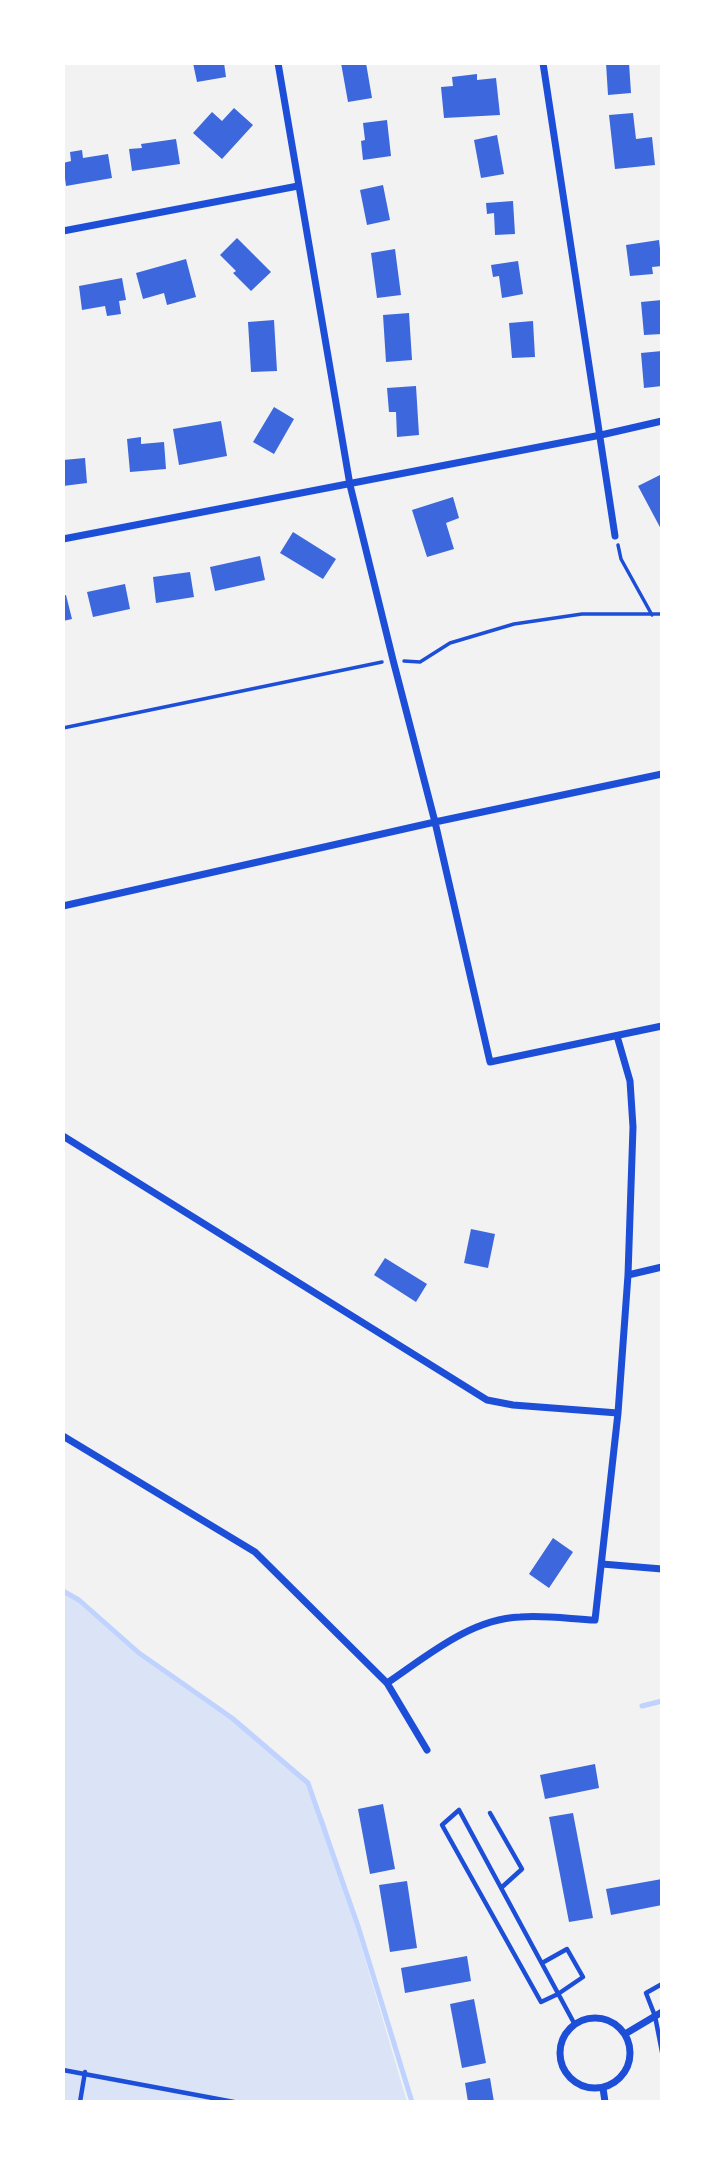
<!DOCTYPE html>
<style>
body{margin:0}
#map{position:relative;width:725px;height:2165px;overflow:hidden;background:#f2f2f2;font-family:"PT Sans Narrow",sans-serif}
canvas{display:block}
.frame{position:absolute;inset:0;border:65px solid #fff;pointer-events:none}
</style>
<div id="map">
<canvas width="725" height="2165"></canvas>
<div class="frame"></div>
</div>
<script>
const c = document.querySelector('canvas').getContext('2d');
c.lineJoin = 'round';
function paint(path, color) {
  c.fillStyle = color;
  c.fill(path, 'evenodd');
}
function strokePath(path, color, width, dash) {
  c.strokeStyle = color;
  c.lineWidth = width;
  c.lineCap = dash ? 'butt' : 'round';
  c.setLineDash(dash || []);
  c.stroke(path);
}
const green = new Path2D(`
 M63,1591L79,1600L139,1653L232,1718L308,1783L325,1822L407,2102H63Z`);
const stream = new Path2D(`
 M63,1591L79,1600L139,1653L232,1718L308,1783L358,1926L412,2102
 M642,1706L662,1701`);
const building = new Path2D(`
 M193,63H224L226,77L197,82Z
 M341,63H366L372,98L348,102Z
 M606,63H629L631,93L608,95Z
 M477,74V80L496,78L500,115L444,118L441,87L453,86L452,77Z
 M234,108L253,125L222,159L193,133L212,112L222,121Z
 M633,113L636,139L652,137L655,165L615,169L609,115Z
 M387,120L391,156L363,160L361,141L365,140L363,123Z
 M497,135L504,174L481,178L474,140Z
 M176,139L180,164L132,171L129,149L142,148L141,144Z
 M82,150L83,158L108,154L112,178L66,186L63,163L71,161L70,152Z
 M383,185L390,220L367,225L360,190Z
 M513,201L515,234L495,235L494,213L487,214L486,203Z
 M237,238L271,272L251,291L233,273L236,271L220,255Z
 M659,240L662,266L652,267L653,274L630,276L626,245Z
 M395,249L401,295L377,298L371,253Z
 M186,259L196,297L167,305L164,293L143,299L136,273Z
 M518,261L523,294L502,298L499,276L493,277L491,265Z
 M122,278L126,300L119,301L121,314L107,316L105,306L82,310L79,286Z
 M662,300V334L644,335L641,302Z
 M409,313L412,360L386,362L383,315Z
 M274,320L277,371L251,372L248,322Z
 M533,321L535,357L512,358L509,323Z
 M662,351V386L644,388L641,353Z
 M416,386L419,435L397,437L396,412H389L387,388Z
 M274,407L294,419L274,454L253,442Z
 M221,421L227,456L179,465L173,429Z
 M141,437V444L164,442L166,469L130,472L127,439Z
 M85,458L87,483L63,486V460Z
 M662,474V531L638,486Z
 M453,497L459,518L446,523L454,549L427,557L412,510Z
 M293,532L336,559L323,579L280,553Z
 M260,556L265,580L215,591L210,567Z
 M190,572L194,597L156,603L153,577Z
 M125,584L130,609L93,617L87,592Z
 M66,595L72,619L63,621V596Z
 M471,1229L495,1234L488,1268L464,1263Z
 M385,1258L427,1284L416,1302L374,1275Z
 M553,1538L573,1552L549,1588L529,1574Z
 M595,1764L599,1788L545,1799L540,1775Z
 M383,1804L395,1869L370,1874L358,1809Z
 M573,1813L593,1918L569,1922L549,1817Z
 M662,1879V1905L611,1915L606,1889Z
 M407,1881L417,1948L390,1952L379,1885Z
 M467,1956L471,1981L405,1993L401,1968Z
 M474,1999L486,2063L462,2068L450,2004Z
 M490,2078L494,2102H468L465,2083Z`);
const path = new Path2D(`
 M618,545L621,559L652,615
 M404,661L420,662L450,643L514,624L582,614H662
 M63,728L382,662`);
const service = new Path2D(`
 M490,1813L522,1869L501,1888
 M542,1963L567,1949L583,1977L558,1994L541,2002L442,1825L459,1810C497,1881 536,1952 574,2023
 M662,1984L646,1993L655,2016L662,2052
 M63,2070L234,2102
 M80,2102L85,2072`);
const minor = new Path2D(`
 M278,63L350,485L393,660L435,822L490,1062L662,1026
 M543,63L615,536
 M63,231L298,186
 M63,539L601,435L662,421
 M63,906L435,822L662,774
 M63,1136L487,1400L513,1405L618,1413
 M628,1275L662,1267
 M63,1436L255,1552L387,1683L427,1750
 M602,1564L662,1569
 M387,1683C427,1656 470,1619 520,1617C545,1615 571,1619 595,1620L618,1413L628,1275L633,1127L630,1081L617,1036
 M560 2053a35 35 0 1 1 70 0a35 35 0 1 1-70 0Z
 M625,2034L662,2012
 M603,2088L605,2102`);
paint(green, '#dbe4f7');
strokePath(stream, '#bfd3fe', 5);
paint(building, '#3d67dc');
strokePath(path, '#1d4ed8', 3.5);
strokePath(service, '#1d4ed8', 4.5);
strokePath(minor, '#1d4ed8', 7);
</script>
